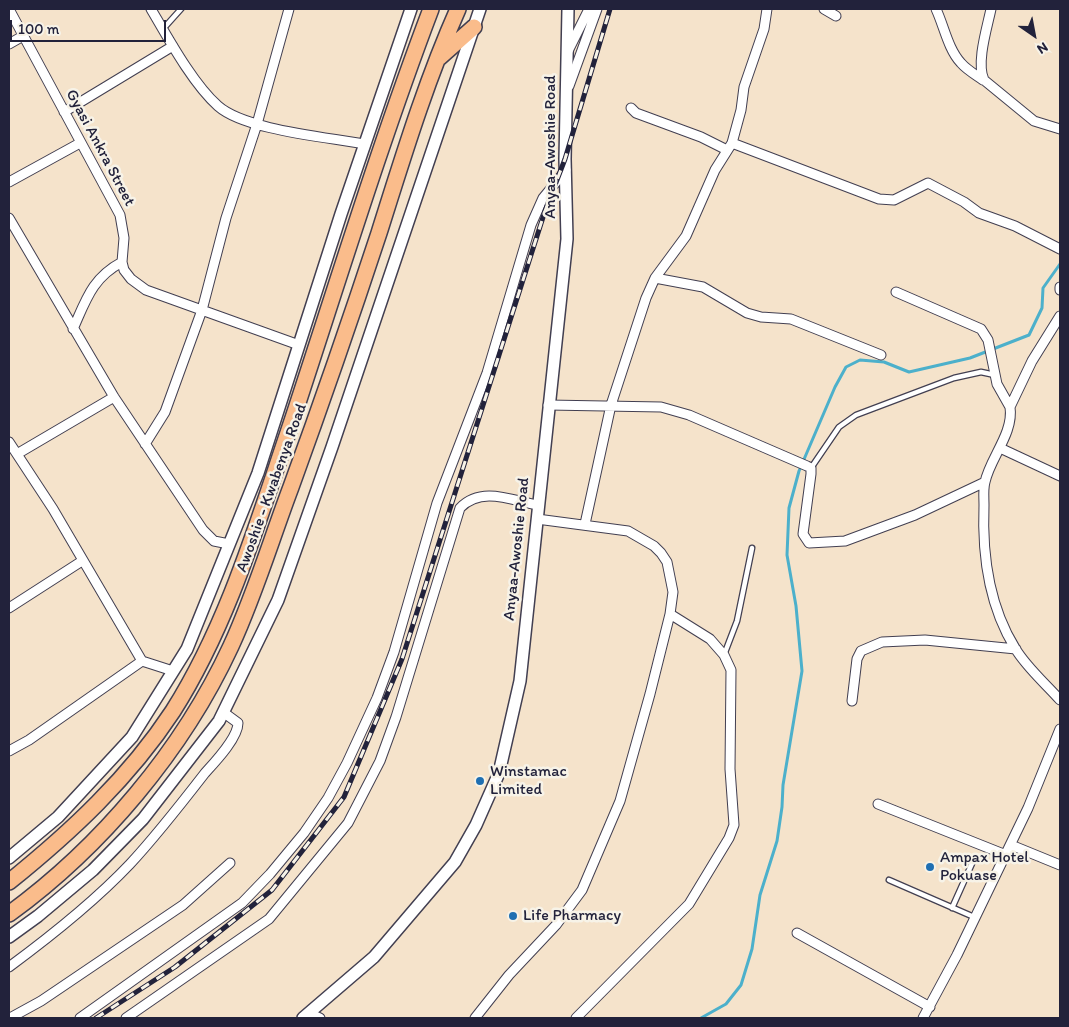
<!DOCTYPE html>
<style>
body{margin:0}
#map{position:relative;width:1069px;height:1027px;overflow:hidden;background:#f5e3cb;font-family:Itim,sans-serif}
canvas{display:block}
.frame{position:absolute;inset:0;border:10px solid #22223b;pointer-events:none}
.north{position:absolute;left:1009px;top:10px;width:50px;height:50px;-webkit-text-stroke:4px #f7f3e8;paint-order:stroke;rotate:147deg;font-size:14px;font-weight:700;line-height:20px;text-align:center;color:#22223b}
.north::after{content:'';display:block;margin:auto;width:18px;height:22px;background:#22223b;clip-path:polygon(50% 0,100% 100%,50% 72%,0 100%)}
.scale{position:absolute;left:10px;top:20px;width:156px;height:22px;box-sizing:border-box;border:2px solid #22223b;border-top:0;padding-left:6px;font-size:15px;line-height:18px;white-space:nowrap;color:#22223b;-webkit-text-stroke:4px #f7f3e8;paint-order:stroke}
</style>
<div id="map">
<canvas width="1069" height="1027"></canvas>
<div class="frame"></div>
<div class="north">N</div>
<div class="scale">100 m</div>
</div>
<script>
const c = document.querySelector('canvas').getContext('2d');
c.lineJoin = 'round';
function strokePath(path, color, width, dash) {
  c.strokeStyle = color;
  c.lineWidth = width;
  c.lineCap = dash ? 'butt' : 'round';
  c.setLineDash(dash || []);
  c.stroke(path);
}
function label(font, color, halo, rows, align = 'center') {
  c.font = font + ' Itim,sans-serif';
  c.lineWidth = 5;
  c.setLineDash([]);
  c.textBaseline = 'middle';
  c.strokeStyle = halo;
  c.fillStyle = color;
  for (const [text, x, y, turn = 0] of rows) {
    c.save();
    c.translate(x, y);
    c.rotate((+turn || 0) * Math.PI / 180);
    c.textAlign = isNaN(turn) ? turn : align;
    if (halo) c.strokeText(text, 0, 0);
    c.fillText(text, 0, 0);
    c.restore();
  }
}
const stream = new Path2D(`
 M701,1018L726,1004L741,985L752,949L760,895L777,841L782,807L783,785L802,671L796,606L787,555L789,508L799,471L835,387L846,367L860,360L884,362L909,372L970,358L1029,335L1042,308L1043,288L1060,264`);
const service = new Path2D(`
 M163,29L181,9
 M811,468L839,427L856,415L954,378L981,372L995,375
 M724,655L737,621L752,548
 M889,880L974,917
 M952,908L974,859`);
const minor = new Path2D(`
 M9,9L120,215L124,238L122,262L124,270L131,279L146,290L299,345
 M151,9C168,38 193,84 218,106C245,130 327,137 364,144
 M824,9L836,16
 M936,9C944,26 948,49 961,63C967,70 976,75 983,80
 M991,9C987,28 976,63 984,80L1034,121L1060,129
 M9,44L23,36
 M568,51L589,9
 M569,86L597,9
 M631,108L636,113L701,137L727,150
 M64,112L173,46
 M732,143L879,199L894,200L928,183L964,202L979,213L1015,226L1060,249
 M9,182L80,143
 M9,218L114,397L203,530L214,541L229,544
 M655,278L703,287L747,313L761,317L791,319L881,355
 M1060,287V290
 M896,292L981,329L988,340L997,384L1010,407
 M1060,316L1032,361L1010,407C1014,433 990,458 985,482C983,489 984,498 984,505C982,554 989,606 1015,648C1026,667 1046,684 1060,700
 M73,329C86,300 92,278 122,262
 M548,405L661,407L689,415L807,466L811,468V474L803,534L809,543L845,541L915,515L985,482
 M9,442L53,509L142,661L173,671
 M145,444L165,412L202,310L226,218L257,124L289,9
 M1000,448L1060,476
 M17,454L114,397
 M585,524L611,405L646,298L655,278L686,236L715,170L732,143L741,110L744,87L764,29L767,9
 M9,608L82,561
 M852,701L857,659L861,651L882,642L925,640L1016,649
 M9,751L29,740L142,661
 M878,804L1006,855
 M1011,845L1060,865
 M797,933L930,1007
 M9,967C51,936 94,902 130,864C157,835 181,804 205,773C215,762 238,738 238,723L223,712
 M309,1013L320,1018
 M10,1018L41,1001L183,905L230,863
 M80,1018L242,903L270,874L304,833L328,798L347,763L377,698L394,652L437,503L487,373L531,225L543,198L566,170
 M126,1018L269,919L348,823L380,761L396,717L460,508C481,486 511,500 537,505
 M475,1018L509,975L556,925L582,890L620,801L650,694L670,614L673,592L667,562L661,553L654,546L628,531L537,519
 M576,1018L689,904L729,838L734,825L730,769L731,670L724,655L710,639L670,614
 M923,1018L957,955L1028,808L1060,729`);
const tertiary = new Path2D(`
 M9,858L58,817L132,737L187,649L258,473L341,214L411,9
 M9,937L38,916L93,870L143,819L219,721L278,600L332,447L480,9
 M303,1018L374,957L455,862L476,825L499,773L520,681L567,239L565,159L568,9`);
const primary = new Path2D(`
 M439,58L474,27
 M9,882C71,832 129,778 173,711C228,624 257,524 290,427C336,288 379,146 431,9
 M9,914C101,847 183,750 231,646C255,594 271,540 291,487C322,402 351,318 379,233C403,157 426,81 458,9`);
const rail = new Path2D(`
 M96,1018L175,967L272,890L344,797L402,659L545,211L565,159L610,9`);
const markers = [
 [480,781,5,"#1f6fb2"],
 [930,867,5,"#1f6fb2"],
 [513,916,5,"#1f6fb2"]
];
const streetNames = [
 ["Anyaa-Awoshie Road",551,147,-90],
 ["Gyasi Ankra Street",100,148,62],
 ["Awoshie - Kwabenya Road",272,488,-70],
 ["Anyaa-Awoshie Road",517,549,-84]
];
const poiNames = [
 ["Winstamac",490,772],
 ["Limited",490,790],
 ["Ampax Hotel",940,858],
 ["Pokuase",940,876],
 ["Life Pharmacy",523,916]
];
strokePath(stream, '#4cb0cb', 3);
strokePath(service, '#423f51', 7);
strokePath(minor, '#423f51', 11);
strokePath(tertiary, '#423f51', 14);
strokePath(primary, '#423f51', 18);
strokePath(service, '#fff', 4.5);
strokePath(minor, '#fff', 9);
strokePath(tertiary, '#fff', 11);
strokePath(primary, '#fabc8b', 15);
strokePath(rail, '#22223b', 5);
strokePath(rail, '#f7f3e8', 3, [9]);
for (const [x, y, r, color] of markers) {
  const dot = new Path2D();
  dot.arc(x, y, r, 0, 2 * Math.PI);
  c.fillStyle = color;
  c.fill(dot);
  strokePath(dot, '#f7f3e8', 2);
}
label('16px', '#22223b', '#f7f3e8', streetNames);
label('16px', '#22223b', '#f7f3e8', poiNames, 'left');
</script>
